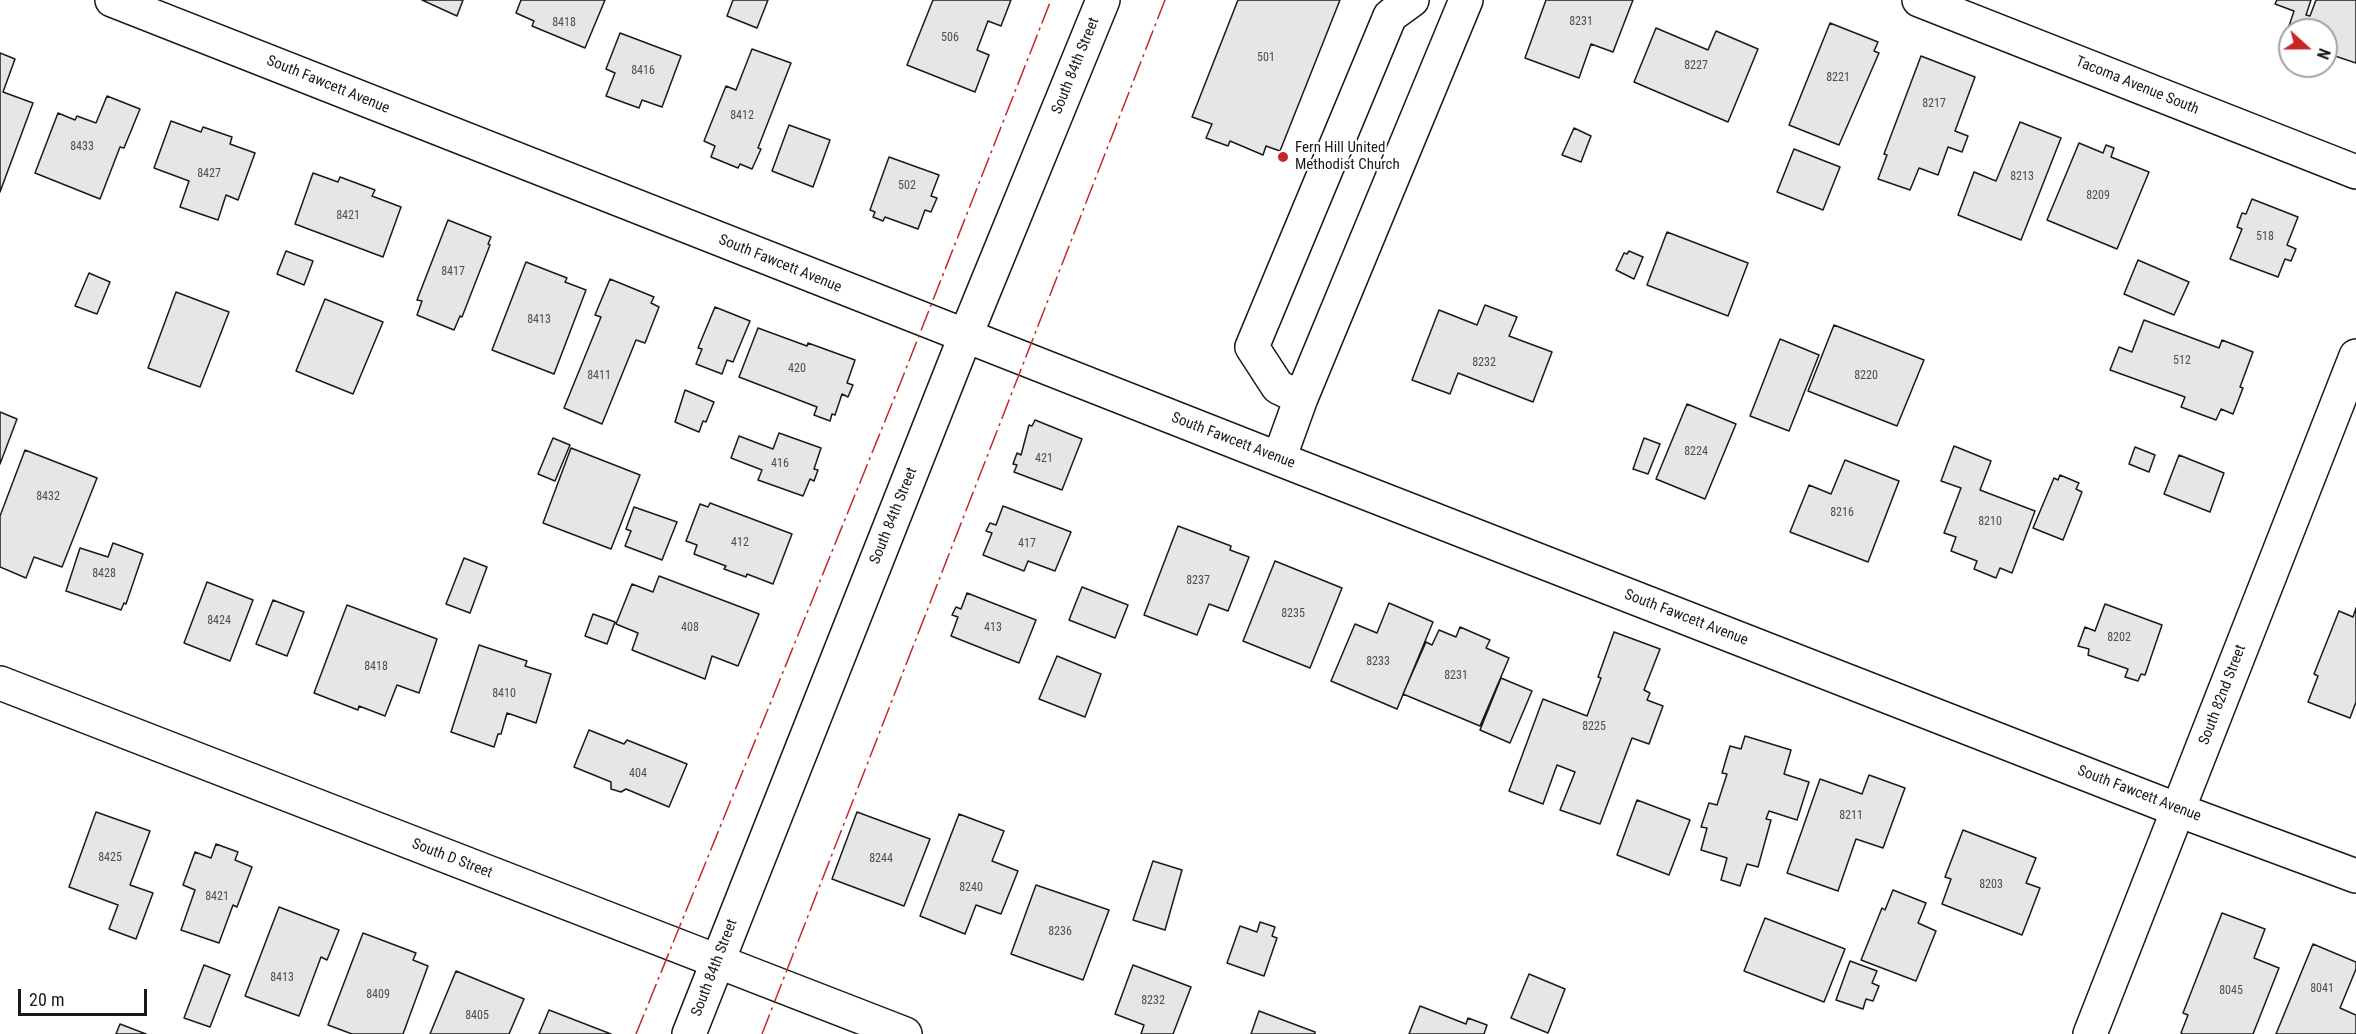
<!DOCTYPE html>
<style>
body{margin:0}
#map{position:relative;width:2356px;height:1034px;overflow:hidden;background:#fff;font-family:"Roboto Condensed",sans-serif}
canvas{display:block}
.north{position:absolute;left:2278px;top:18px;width:60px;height:60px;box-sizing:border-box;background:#fff;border:2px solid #a3a3a3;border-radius:50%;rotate:111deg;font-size:16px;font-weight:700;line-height:24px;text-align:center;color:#1a1a1a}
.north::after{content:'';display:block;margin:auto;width:21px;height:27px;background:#c62828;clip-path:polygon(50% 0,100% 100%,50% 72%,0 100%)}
.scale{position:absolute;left:18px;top:989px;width:129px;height:27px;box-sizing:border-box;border:3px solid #1a1a1a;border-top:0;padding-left:8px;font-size:18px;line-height:21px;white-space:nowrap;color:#1a1a1a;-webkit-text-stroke:4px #fff;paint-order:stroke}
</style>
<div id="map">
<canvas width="2356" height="1034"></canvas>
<div class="north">N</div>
<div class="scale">20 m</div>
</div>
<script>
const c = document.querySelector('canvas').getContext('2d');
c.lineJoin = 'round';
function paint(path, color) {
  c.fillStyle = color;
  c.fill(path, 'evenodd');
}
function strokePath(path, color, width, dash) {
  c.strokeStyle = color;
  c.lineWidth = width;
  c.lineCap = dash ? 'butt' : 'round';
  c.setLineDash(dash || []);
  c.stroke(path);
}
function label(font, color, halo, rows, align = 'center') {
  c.font = font + ' "Roboto Condensed",sans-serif';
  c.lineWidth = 4.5;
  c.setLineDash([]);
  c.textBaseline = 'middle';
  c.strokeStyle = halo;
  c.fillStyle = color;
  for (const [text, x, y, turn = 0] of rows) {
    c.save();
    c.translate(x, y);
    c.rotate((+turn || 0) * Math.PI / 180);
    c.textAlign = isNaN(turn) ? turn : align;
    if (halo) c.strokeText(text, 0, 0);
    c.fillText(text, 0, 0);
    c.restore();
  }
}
const building = new Path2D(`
 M422,0H463L457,16Z
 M521,0H605L585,48L532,26L534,21L516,13Z
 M733,0H768L757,28L727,16Z
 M933,0H1011L1001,26L988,21L977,50L989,55L975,92L907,65Z
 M1238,0H1340L1280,151L1266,146L1263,155L1230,141L1228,146L1206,138L1212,124L1192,117Z
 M1546,0H1633L1613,52L1591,44L1579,78L1525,58Z
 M2277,0H2311L2306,15L2310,16L2316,0H2356V63L2326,53V30H2290V36L2286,35L2294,11L2275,4Z
 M1830,23L1878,42L1874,51L1879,53L1839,145L1789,125Z
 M1656,28L1708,50L1716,31L1758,49L1728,122L1634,82Z
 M620,33L681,56L662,107L642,100L639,108L606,96L615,73L606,69Z
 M752,49L791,63L758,148L761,149L752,169L740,164L738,168L711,157L715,146L704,141L726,86L736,90Z
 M0,53L15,59L3,92L33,103L0,192Z
 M1921,56L1975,77L1955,131L1968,136L1962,152L1948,147L1938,175L1919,168L1910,190L1878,179L1887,155L1884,154Z
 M107,96L140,109L124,148L120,147L100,199L35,173L58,113L75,120L77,116L96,123Z
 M171,121L201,132L203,127L232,137L230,144L255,153L238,200L226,195L218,220L180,207L189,181L154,168Z
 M2020,122L2061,138L2021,240L1958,215L1974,172L1996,181Z
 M789,125L830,140L813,187L772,171Z
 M1574,128L1591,136L1581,162L1562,155Z
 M2079,143L2103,153L2106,145L2114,148L2111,157L2149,172L2117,249L2047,220Z
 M1794,149L1840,167L1823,210L1777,192Z
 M889,157L939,175L931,196L937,198L931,212L925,210L918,229L885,217L883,221L873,217L875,212L870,210Z
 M313,173L338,182L340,177L375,190L372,196L401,207L383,257L295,224Z
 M2252,199L2298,217L2287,245L2296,249L2291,261L2285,259L2278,277L2230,259L2242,229L2237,227L2242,213L2246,214Z
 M448,220L491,237L488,244L490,245L462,317L460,316L454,330L417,315L422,301L417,300Z
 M1667,232L1748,263L1728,316L1647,285Z
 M286,251L313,261L304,285L277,274Z
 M1629,251L1643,257L1634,279L1616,270L1624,253L1627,254Z
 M2138,260L2189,282L2174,315L2124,294Z
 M526,262L567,278L565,282L586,290L554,374L492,350Z
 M89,273L110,282L97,314L75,306Z
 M610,279L654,297L651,303L659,307L645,343L636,340L602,424L564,408L601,317L595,315Z
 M176,292L229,312L200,387L148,368Z
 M325,299L383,322L353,394L296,371Z
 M1485,305L1517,317L1509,336L1552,352L1533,402L1458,373L1450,394L1412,380L1439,310L1477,325Z
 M715,307L750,321L733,362L727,360L722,374L696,364L702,349L698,348Z
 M2144,320L2219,348L2222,340L2253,352L2240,387L2243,388L2233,414L2221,409L2216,420L2181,407L2185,397L2110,370L2119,347L2132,352Z
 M1834,325L1924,360L1897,426L1808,391Z
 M758,328L807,346L808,343L855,360L847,383L853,385L848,397L842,394L835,415L832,414L830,421L814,415L817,407L739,377Z
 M1780,339L1819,355L1789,431L1750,416Z
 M685,390L714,402L706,422L703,421L699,432L675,422Z
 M1687,404L1736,424L1705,499L1656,479Z
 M0,412L17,419L0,464Z
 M1035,420L1082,439L1062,490L1014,472L1017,465L1013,464L1017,453L1021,455L1029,425L1032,426Z
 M779,433L821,448L814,469L818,470L814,481L810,479L803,496L758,480L762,470L731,458L739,436L773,449Z
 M553,438L570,445L555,481L538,474Z
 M1644,438L1660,444L1648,474L1633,469Z
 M1954,446L1991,461L1980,490L2035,511L2012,573L2000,568L1996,578L1974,569L1977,561L1951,551L1956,537L1944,533L1961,488L1941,481Z
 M2135,447L2155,455L2149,472L2129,464Z
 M571,448L640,475L611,549L543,523Z
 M25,450L97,478L62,567L34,557L26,578L0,567V516Z
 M2179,455L2224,473L2210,512L2164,494Z
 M1845,460L1899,481L1868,562L1790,532L1809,485L1831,494Z
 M2060,475L2079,483L2076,489L2082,492L2063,540L2033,528L2054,478L2058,480Z
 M710,503L792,534L773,584L747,574L746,577L724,569L726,566L694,554L697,545L686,541L700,504L708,507Z
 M1003,506L1071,532L1055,571L1028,561L1024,571L983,555L992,533L986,531L990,523L996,525Z
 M634,507L677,522L662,560L625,546L631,531L626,529Z
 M1178,526L1231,546L1230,550L1249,557L1228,611L1209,604L1197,635L1144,615Z
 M113,543L143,554L126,604L124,603L121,610L66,591L80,548L108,557Z
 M464,558L487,567L470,613L446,604Z
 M1275,561L1342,588L1310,668L1243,641Z
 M659,576L759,614L738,666L712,656L705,679L632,650L638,633L616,624L632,584L653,592Z
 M207,582L253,600L230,661L184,643Z
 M1082,587L1128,605L1115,638L1069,620Z
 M967,593L1036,620L1019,663L951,636L958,617L952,615L956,607L961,609Z
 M273,600L304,612L287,656L256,644Z
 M1389,603L1433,622L1397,709L1331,681L1355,624L1377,633Z
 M2105,604L2162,625L2145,675L2141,674L2138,681L2125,677L2128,669L2088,655L2089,649L2078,646L2085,627L2095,631Z
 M347,605L437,639L419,693L397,685L385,716L359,706L358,710L314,693Z
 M2356,608V702L2350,718L2308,702L2318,676L2314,674L2339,611L2353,617Z
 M593,614L615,622L607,644L585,636Z
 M1460,627L1490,640L1486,648L1509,658L1480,726L1403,694L1426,642L1432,645L1439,630L1456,637Z
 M1614,632L1660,649L1644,690L1650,693L1647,700L1663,706L1649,744L1632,738L1600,824L1560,810L1575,772L1557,765L1543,804L1509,791L1543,699L1587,716L1601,678L1598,677Z
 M479,645L527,661L525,666L551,674L536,723L507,713L501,734H498L494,747L451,732Z
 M1057,656L1101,674L1085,717L1039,699Z
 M1501,678L1532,691L1510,743L1480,730Z
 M589,730L624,744L627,740L687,764L669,807L626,789L621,792L611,789V782L574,767Z
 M1745,736L1791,750L1784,774L1809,782L1797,820L1769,811L1766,819L1771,820L1758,867L1747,864L1740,886L1721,880L1727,858L1701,850L1707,828L1701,827L1709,803L1717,805L1727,774L1722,773L1730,746L1741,749Z
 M1869,775L1905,788L1883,848L1856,839L1838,891L1787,873L1820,779L1862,794Z
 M1637,800L1690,820L1669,875L1617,855Z
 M96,812L150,831L130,885L153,893L136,939L109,929L118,905L69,887Z
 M857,812L930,839L904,906L832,879Z
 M959,814L1004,831L992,861L1018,871L1001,914L976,905L965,934L920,916Z
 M1963,830L2036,858L2026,883L2040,888L2022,935L1942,904L1951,879L1945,877Z
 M216,844L238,852L235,860L252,867L237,907L233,905L219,943L181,930L195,890L183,885L195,852L211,858Z
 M1153,861L1182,870L1165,930L1133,920Z
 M1036,885L1109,910L1083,980L1011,954Z
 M1893,890L1926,903L1918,923L1936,931L1916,981L1861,960L1882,908L1885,910Z
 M279,907L339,930L327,960L321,957L299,1016L245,996Z
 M2222,913L2265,929L2254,958L2279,968L2253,1034H2183L2181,1033L2188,1015L2183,1013Z
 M1765,918L1845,949L1824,1002L1744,971Z
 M1260,922L1275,927L1272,936L1277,938L1264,976L1227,963L1240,926L1257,932Z
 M363,933L416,953L413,960L428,966L403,1034H352L328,1025Z
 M2313,944L2356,962V969L2340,1008L2356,1015V1034H2276Z
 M1850,961L1877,971L1872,983L1879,986L1873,1001L1866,999L1863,1009L1836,1000Z
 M204,965L230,975L210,1027L184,1018Z
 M1133,965L1191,987L1173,1034H1141L1144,1025L1115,1014Z
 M456,971L524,999L509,1034H430Z
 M1529,974L1565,989L1548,1033L1511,1018Z
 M1420,1006L1466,1024L1468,1018L1487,1025L1484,1034H1409Z
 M549,1010L611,1034H539Z
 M1259,1011L1315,1032V1034H1251Z
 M120,1024L146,1034H116Z`);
const minor = new Path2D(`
 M112,0L1279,459L2178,810L2356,876
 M1919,0L2356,172
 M1301,398L1278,387L1252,347L1390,16L1412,0
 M1279,459L1301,398L1466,0
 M0,683L905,1034
 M2090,1034L2356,356`);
const major = new Path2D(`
 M689,1034L965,337L1103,0`);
const power = new Path2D(`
 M636,1034L900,384L1051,0
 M762,1034L1165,0`);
const markers = [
 [1283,157,6,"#c62828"]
];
const numberNames = [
 ["8231",1581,22],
 ["8418",564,23],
 ["506",950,38],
 ["501",1266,58],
 ["8227",1696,66],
 ["8416",643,71],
 ["8221",1838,78],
 ["8217",1934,104],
 ["8412",742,116],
 ["8433",82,147],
 ["8427",209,174],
 ["8213",2022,177],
 ["502",907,186],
 ["8209",2098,196],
 ["8421",348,216],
 ["518",2265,237],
 ["8417",453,272],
 ["8413",539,320],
 ["512",2182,361],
 ["8232",1484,363],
 ["420",797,369],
 ["8411",599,376],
 ["8220",1866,376],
 ["8224",1696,452],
 ["421",1044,459],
 ["416",780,464],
 ["8432",48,497],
 ["8216",1842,513],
 ["8210",1990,522],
 ["412",740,543],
 ["417",1027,544],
 ["8428",104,574],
 ["8237",1198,581],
 ["8235",1293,614],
 ["8424",219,621],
 ["408",690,628],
 ["413",993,628],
 ["8202",2119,638],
 ["8233",1378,662],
 ["8418",376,667],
 ["8231",1456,676],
 ["8410",504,694],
 ["8225",1594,727],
 ["404",638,774],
 ["8211",1851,816],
 ["8425",110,858],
 ["8244",881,859],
 ["8203",1991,885],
 ["8240",971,888],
 ["8421",217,897],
 ["8236",1060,932],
 ["8413",282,978],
 ["8041",2322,989],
 ["8045",2231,991],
 ["8409",378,995],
 ["8232",1153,1001],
 ["8405",477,1016]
];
const streetNames = [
 ["South 84th Street",1076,66,-68],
 ["South Fawcett Avenue",328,85,22],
 ["Tacoma Avenue South",2137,86,22],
 ["South Fawcett Avenue",780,264,22],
 ["South Fawcett Avenue",1233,441,21],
 ["South 84th Street",894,516,-68],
 ["South Fawcett Avenue",1686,618,21],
 ["South 82nd Street",2223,695,-69],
 ["South Fawcett Avenue",2139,794,21],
 ["South D Street",452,859,21],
 ["South 84th Street",715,968,-69]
];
const poiNames = [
 ["Fern Hill United",1295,148],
 ["Methodist Church",1295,165]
];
paint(building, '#e6e6e6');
strokePath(building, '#1a1a1a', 1.5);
strokePath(minor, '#1a1a1a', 36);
strokePath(major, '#1a1a1a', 36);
strokePath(minor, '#fff', 33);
strokePath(major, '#fff', 33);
strokePath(power, '#c62828', 1.5, [21, 4.5, 3, 4.5]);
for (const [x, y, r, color] of markers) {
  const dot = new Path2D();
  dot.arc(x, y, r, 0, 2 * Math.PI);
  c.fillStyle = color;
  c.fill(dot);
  strokePath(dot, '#fff', 2);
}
label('12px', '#4d4d4d', null, numberNames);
label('15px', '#1a1a1a', '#fff', streetNames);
label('15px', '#1a1a1a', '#fff', poiNames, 'left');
</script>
